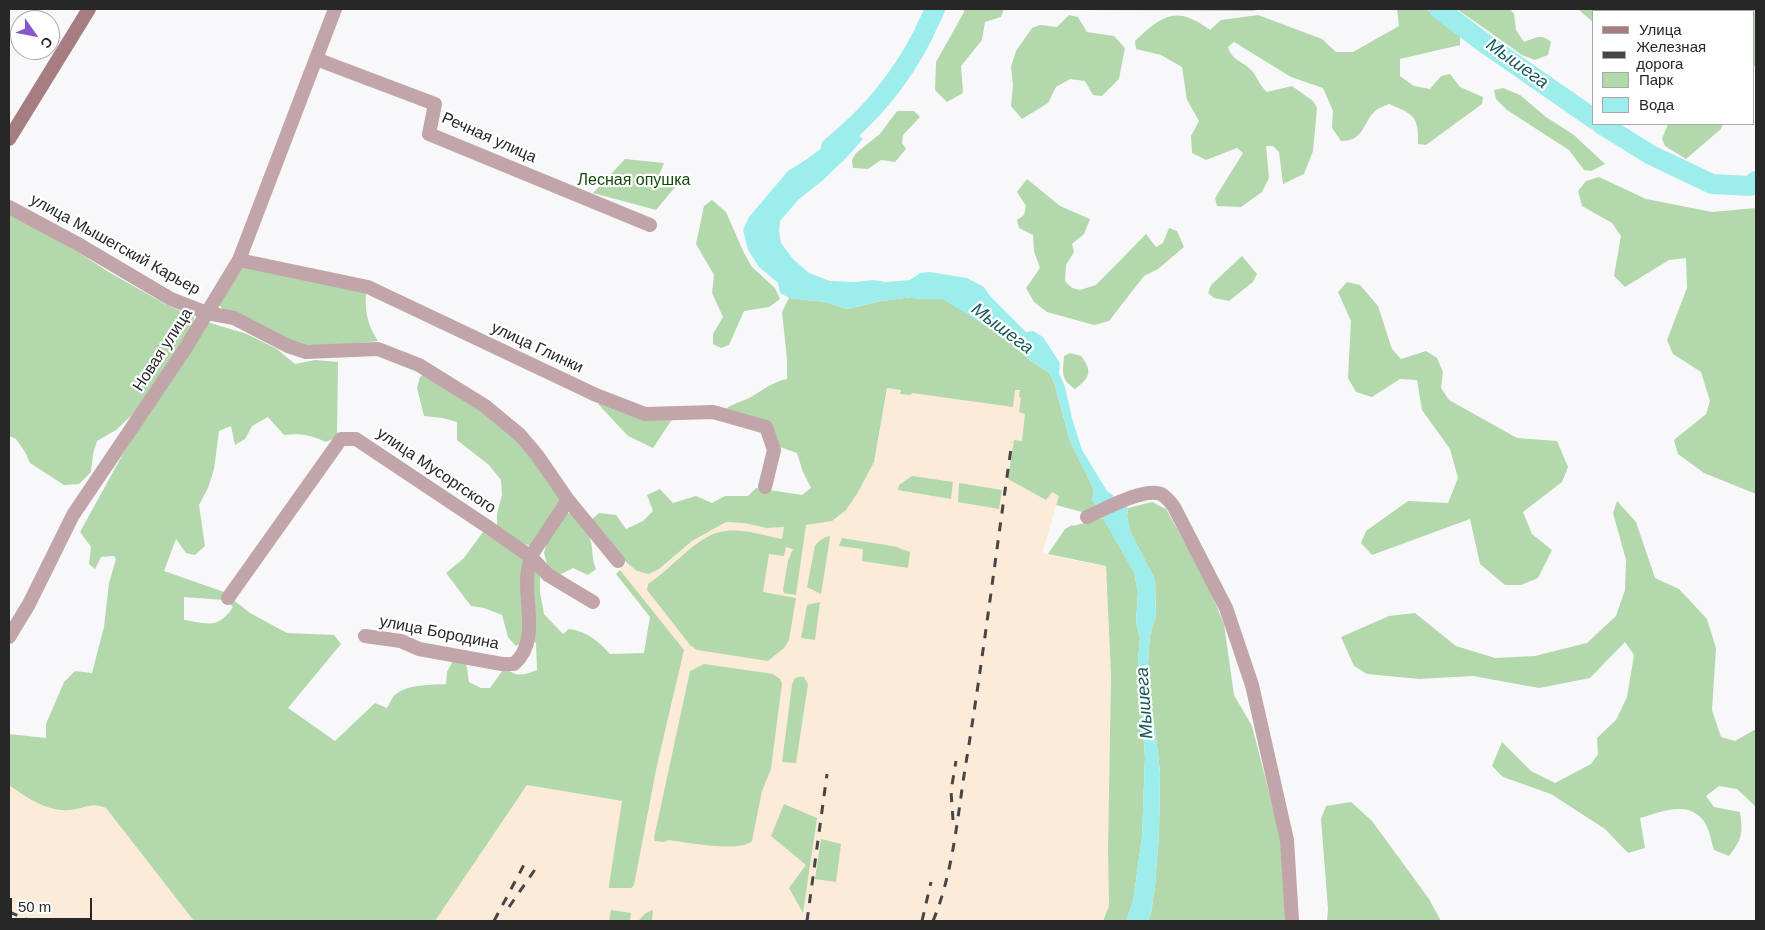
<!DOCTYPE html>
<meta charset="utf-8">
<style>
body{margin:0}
#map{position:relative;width:1765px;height:930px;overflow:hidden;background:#f8f8fa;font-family:Helvetica,sans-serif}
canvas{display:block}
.frame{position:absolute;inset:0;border:10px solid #272727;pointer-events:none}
.legend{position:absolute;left:1592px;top:10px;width:162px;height:115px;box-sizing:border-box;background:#fff;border:1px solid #a9a9a9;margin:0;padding:6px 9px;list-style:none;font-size:15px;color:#272727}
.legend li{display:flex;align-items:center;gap:10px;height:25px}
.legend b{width:25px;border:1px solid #a9a9a9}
.north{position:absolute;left:10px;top:10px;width:50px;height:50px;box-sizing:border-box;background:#fff;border:1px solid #a9a9a9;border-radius:50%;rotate:123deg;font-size:14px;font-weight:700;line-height:20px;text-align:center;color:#272727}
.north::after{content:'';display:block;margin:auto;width:18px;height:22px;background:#8556ce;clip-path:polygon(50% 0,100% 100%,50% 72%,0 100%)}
.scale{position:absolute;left:10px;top:898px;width:82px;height:22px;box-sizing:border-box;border:2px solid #272727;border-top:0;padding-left:6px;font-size:15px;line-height:18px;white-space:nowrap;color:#272727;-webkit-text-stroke:4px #fff;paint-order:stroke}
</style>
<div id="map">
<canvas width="1765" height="930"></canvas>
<div class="frame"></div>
<ul class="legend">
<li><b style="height:6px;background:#a67d81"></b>Улица</li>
<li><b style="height:6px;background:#464646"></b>Железная дорога</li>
<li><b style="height:14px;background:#b2d8ac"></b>Парк</li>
<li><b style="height:14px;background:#9eeded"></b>Вода</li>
</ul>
<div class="north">С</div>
<div class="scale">50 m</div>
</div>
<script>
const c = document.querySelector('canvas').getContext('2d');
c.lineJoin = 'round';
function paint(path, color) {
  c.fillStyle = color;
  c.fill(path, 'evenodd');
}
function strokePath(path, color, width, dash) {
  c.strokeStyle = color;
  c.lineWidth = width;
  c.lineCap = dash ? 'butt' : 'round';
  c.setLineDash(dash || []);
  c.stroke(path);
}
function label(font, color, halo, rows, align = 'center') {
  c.font = font + ' Helvetica,sans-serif';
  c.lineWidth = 4.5;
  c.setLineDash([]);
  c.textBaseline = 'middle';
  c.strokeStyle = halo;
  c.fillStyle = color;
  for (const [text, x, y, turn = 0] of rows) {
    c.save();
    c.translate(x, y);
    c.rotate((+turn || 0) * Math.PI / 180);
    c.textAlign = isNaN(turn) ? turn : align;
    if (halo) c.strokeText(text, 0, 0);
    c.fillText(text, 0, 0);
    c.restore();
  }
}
const industrial = new Path2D(`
 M893,356L1022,389L1032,401L1034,481L1059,496L1042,553L1072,560L1106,566L1111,676L1108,849L1109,906L1103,921H435L527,785L620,801L650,617L616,574L627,563L637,571L659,569L692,541L726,522L744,523L766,528L797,526L832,521L846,510L857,494L874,462Z
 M9,734L17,735L42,779L106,808L194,921H9Z`);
const green = new Path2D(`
 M964,9H1004L1001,17L985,22L982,40L961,66L963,93L947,102L935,90L936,62L964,12Z
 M1077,9H1260L1253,11L1081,10Z
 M1397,9H1425L1460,28V45L1400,59V76L1414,86L1430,89L1441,76L1450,74L1460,87L1483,97L1482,104L1426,145L1418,144C1419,116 1413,114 1389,104C1385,106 1378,108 1375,111C1362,124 1364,141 1341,141L1332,128L1333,111L1323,88L1291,77L1234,42L1228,47C1232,61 1245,62 1253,72C1258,79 1260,86 1267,92L1292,86L1313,101L1317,108L1313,151L1304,174L1283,184L1279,152L1273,146H1266L1269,178L1262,192L1241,207L1217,206L1215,198L1243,153L1237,148L1206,160L1192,153L1191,136L1199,121L1187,100L1182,67L1161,55L1136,49L1135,41C1163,15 1176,5 1210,30L1221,20L1258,15L1322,39L1336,52H1353L1399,26Z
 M1457,9H1510L1514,14L1516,30L1524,42C1535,38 1542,33 1551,42L1548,55L1535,60L1522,55Z
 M1578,9H1723L1722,11H1594V23Z
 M1745,9H1756V65L1754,66V11H1745Z
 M1069,15L1078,17L1087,32L1114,36L1125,48L1119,79L1102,96L1093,95L1085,81L1070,79L1056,87L1048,103L1022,119L1011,106L1013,85L1011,67L1016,51L1032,28L1040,25L1057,27Z
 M1503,88L1520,95L1546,117L1574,135L1605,164L1591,171L1584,170L1569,150L1507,110L1496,99L1494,90Z
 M897,111H914L920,117L903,135L902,143L906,149L895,162L881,160L868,169L853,168L852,160L856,153L880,134Z
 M1668,124H1723L1721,129L1686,159L1665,146L1662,139Z
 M625,159L664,163L654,188L676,186L656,210L593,193Z
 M1599,177L1646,199L1712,212L1756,208V494L1704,473L1678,454L1674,440L1706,414L1710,401L1701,372L1673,354L1667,340L1687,288L1686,258L1669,260L1625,287L1614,276L1621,236L1612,223L1582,206L1578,191L1586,181Z
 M1027,179L1060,206L1090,219L1084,234L1072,244L1074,252L1066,265L1065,281L1072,288L1080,290L1096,285L1146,234L1156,247L1163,243L1169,228L1177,231L1184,247L1158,269L1144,276L1109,321L1094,325L1047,312L1034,302L1026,288L1040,268L1034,251L1033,235L1019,228L1017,220L1024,215L1026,206L1017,192Z
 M712,200L726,212L744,253L752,267L775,288L780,299L769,307L744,311L729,345L721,348L713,344V334L723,317L712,293L714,275L696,244L704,206Z
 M9,214L78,252L107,271L165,304L194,317L193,326L133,414L116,430L97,441L93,454L91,472L79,484L64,485L30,463L25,452L16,439L9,436Z
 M1242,256L1257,274L1253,282L1229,301L1214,298L1208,293L1211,285Z
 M242,266L366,292C365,312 367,324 378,341C355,343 330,348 307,345C284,342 246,320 224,310L219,305Z
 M1347,282L1360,285L1378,306L1392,349L1401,359L1426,351L1437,358L1443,372L1441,388L1449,400L1517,438L1557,441L1568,467L1562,482L1523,512L1532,534L1552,550L1538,578L1521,585H1505L1480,564L1470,519L1372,555L1361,543L1366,531L1408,501L1448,503L1458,478L1450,449L1422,410L1417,380L1400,379L1372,397L1356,392L1348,378L1351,321L1338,292Z
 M945,289C948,289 951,289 953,290C968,296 978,325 999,330L1027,358L1049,373L1054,382L1070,441L1094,490L1092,500L1097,507L1082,512L1056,505L1059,496L1052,492L1046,500L1008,479L1014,440L1022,441L1025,414L1019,412L1021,398L1019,397L1020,390H1015L1013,407L912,393L911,395L900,394L901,390L887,388L874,462L857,494L846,510L832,521L806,525L796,595L784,593L783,590L788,561L793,549L786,547L784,556L769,554L763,592L796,598L789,640L784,648L768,661L697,650L690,645L647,590L648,584C670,570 696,537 720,532C741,527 762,535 782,539L784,527L766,528L744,523L726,522L692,541L659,569L648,574L637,571L627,563L591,520L599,513L616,515L626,529L643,521L653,511L647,495L660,489L673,503L696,496L712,503L725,496H748L756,488L802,495L811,488L803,472L797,453L777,446L772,429L722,412C731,403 740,403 751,397C763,390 772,382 787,379V359L782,312L789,298L825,302L847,309L881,301L936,294Z
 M207,322L247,334L277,349L295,364L315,360L338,362L337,437L326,442C311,435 300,433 284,435L268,417L252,426L245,439L235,445L231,426L219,431L214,469L208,488L199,505L205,546L195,555L186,553L176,539L164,571L227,593L224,600L184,597V620C207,623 218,630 233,607L226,600L231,598L250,613L287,633L334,635L341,644L288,708L335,741L375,703L387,708C390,703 392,697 396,694C409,684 430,685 446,684L447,672L454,659L466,661L469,682L481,688H490L505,667C515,678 524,675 537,670L536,643L528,639L516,646L508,637L502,615L484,608L471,606L446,573L464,558L483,532L515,553L540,574V592L544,614L563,634L569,629C588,632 597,640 610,654L644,653L650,617L616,574L620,570L684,650L657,765L634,885L631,888H609V885L622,801L527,785L435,921H194L106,808C91,801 84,809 69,810C47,812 26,797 9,785V734L46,738V724L64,682L75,671L92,673L104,627L109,583L116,559L114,556L101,557L95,569L89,564L91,547L80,532L124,452Z
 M1070,353L1081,356C1093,371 1090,378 1075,389C1060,379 1063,372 1064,356Z
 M424,374L459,395L519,440L562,499L530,546L513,539L497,526V514L502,495L501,480L489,465L457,440V422L442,418L424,416L417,388L420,377Z
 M604,401L680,416L671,421L653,448L628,436L598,404Z
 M912,476L953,482L951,499L898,490L899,485Z
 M959,483L1002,490L999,509L958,502Z
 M1617,501L1636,522L1655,578L1679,589L1707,619L1716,648L1712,710L1721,737L1735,741L1756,729V807L1737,789L1719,786L1706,796L1714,807L1740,812C1743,834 1742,839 1729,856L1714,850C1711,841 1709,827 1703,820C1687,800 1660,812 1640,818L1645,848L1628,853L1605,829L1551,794L1503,777L1492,766L1502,742L1531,771L1555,783L1591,764L1598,754L1597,738L1616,720L1627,697L1634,655L1625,642L1590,678L1539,688L1473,676L1419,679L1367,674L1354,666L1341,637L1389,616L1415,613L1456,646L1495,658L1535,656L1587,643L1616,616L1625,590L1626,560L1613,513Z
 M1152,502L1166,509L1207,583L1224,624L1234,695L1252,726L1281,839L1286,921H1148L1151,913L1155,886L1159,833L1160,772L1155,729L1150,704L1148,662L1150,635L1156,616L1155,580L1131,533L1127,517L1128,508Z
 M566,513L574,514C581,521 589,532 591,542C593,552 592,560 596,569L588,575L573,568L559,575L548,568L544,553L547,542Z
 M1103,518L1134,572L1138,592L1136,622L1140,638L1138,661L1145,757L1142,837L1133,902L1126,921H1103L1109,906L1108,849L1111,676L1106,566L1048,554L1065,529L1072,525L1073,526Z
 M830,536L829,544L821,594L807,587L815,546C818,541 824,537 830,536Z
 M842,538L898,547L899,548L910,552L908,568L862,561L863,549L839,546Z
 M820,602L815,640L801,638L807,605Z
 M704,664L773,674L780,679L782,683L771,769L762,791L752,841C740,853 686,842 668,840L665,842L655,841L654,838L690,671Z
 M798,677H804L808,684L796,763L782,762L792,685L794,679Z
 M1351,802L1372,821L1429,899L1441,921H1327L1328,909L1321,819L1326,806Z
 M784,804L817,818L803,913L789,888L806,865L771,836Z
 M821,839L841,844L836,882L815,879Z
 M611,910L631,913L630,921H609Z
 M653,910L652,921H638L646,913Z`);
const water = new Path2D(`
 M849,128L863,139L846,158L822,181L798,200L780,221L779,231L781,243L793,259L809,273L830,281L855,282L874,280L885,282L910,280L920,273L930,272L967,278L984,287L990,296L1026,332L1033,331L1043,337L1060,363L1059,373L1065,387L1072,418L1082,450L1107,491L1113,495L1114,499L1128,508L1127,517L1131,533L1155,580L1156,616L1150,635L1148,662L1150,704L1155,729L1160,773L1159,833L1155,886L1151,913L1148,921H1126L1133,902L1142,837L1145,757L1138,661L1140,638L1136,622L1138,592L1134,572L1092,500L1094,490L1070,441L1054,382L1049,373L1027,358L999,330L983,324L978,316H972L963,310L960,296L954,290L945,289L936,294L881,301L847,309L825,302L789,298L780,293L778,283L759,267L748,250L743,230L749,217L788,171L807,159Z`);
const river = new Path2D(`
 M1439,9L1483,42L1594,119
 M1601,124L1651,155L1712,184L1750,186L1756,181
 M831,147C870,116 901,79 924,33C927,25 932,17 935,9
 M917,289H945L984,313`);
const minor = new Path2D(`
 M316,59L435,104L429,134L650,225
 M9,207L78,244L171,299L207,313L234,318L288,346L306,352L378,349L419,365L485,406L520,435L537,455L568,500L618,561
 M239,260L368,287L596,395L645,414L713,412L766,427L774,450L765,487
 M1087,517C1103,510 1144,487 1161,494C1167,497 1170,502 1174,507L1226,608L1252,685L1287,840L1292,921
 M228,598L341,439H356L488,527L531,557L548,575L593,602
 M365,636L401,641L419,649L502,664H514C544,638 518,591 531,558C533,551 539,544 543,538C551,525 560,513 568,500
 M9,637L29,604L73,515L185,349L239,260L335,9`);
const secondary = new Path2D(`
 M9,139L89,9`);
const rail = new Path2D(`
 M953,820L951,791L956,761
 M509,907L536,868
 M9,912L31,921
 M494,921L526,861
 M807,921L827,774
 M922,921L931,882
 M933,921C953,873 957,820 965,769C983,660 996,551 1012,442`);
const streetNames = [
 ["Речная улица",489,138,24],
 ["улица Мышегский Карьер",115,245,29],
 ["улица Глинки",537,348,25],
 ["Новая улица",163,350,-57],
 ["улица Мусоргского",436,471,34],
 ["улица Бородина",439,633,11]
];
const parkNames = [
 ["Лесная опушка",634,181]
];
const waterNames = [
 ["Мышега",1517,64,36],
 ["Мышега",1002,329,37],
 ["Мышега",1145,703,-94]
];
paint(industrial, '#fdebda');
paint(green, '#b2d8ac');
paint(water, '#9eeded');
strokePath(river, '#9eeded', 20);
strokePath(minor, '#c2a5a8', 14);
strokePath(secondary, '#a67d81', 14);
strokePath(rail, '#464646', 3, [9, 9]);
label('16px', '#272727', '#fff', streetNames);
label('16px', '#14490a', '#fff', parkNames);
label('italic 18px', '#16595a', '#fff', waterNames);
</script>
